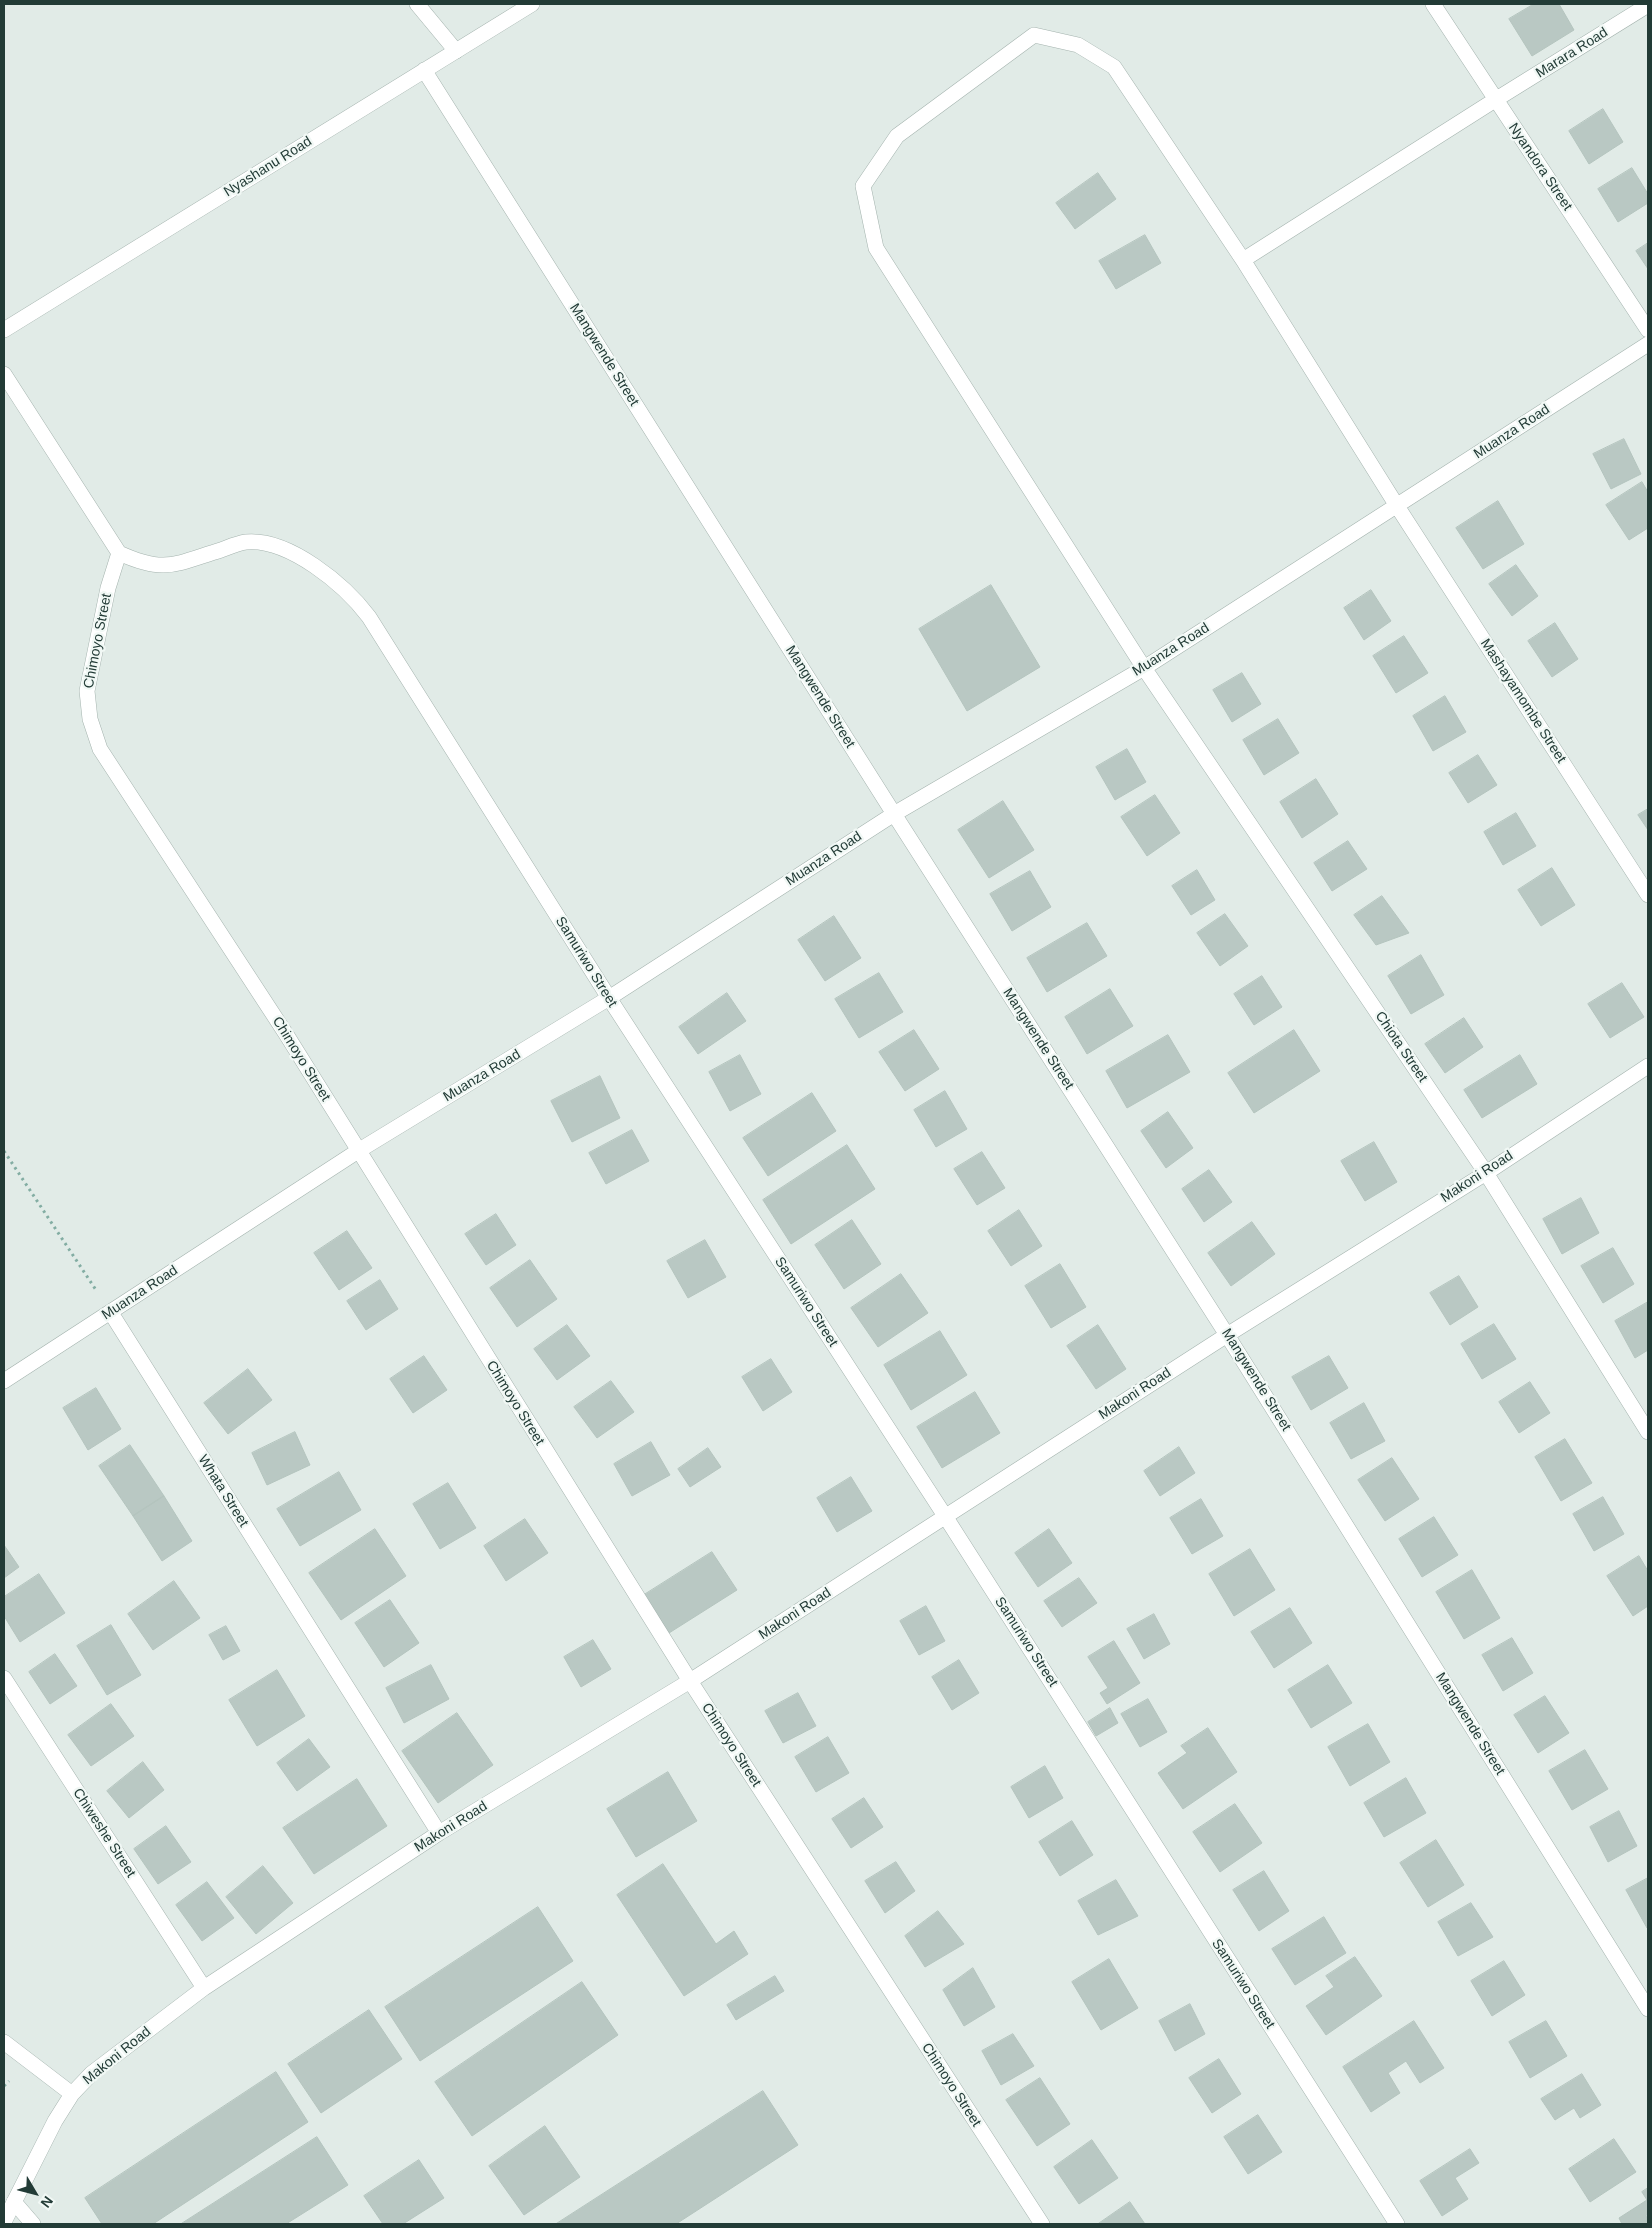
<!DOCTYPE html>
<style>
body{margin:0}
#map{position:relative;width:1652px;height:2228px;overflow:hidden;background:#e1ebe7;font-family:Helvetica,sans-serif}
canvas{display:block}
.frame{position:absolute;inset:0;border:5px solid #223b36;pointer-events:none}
.north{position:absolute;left:10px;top:2168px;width:50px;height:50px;-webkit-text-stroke:4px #f1f8f5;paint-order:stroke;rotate:127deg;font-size:14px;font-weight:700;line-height:20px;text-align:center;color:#223b36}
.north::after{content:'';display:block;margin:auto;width:18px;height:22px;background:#223b36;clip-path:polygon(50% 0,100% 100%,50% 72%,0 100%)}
</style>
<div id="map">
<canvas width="1652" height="2228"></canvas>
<div class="frame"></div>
<div class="north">N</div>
</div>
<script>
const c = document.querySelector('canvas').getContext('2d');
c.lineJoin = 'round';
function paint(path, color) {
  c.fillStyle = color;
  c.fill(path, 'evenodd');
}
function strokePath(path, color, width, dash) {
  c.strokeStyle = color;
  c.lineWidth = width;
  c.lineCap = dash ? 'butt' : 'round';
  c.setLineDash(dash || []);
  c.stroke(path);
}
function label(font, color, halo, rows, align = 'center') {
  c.font = font + ' Helvetica,sans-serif';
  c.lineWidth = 4.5;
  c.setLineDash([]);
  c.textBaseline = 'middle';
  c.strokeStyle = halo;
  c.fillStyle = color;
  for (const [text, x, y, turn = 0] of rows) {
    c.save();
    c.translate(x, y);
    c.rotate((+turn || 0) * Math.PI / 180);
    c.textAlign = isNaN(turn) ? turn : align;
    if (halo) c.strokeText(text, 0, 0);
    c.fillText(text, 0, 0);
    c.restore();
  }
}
const building = new Path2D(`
 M1534,4H1559L1574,30L1532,56L1509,19Z
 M1603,109L1623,142L1589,164L1569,131Z
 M1632,168L1648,194V203L1618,222L1598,189Z
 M1098,173L1116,199L1075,229L1056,203Z
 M1145,235L1161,263L1116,289L1099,261Z
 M1648,243V269L1636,251Z
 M1624,439L1641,474L1611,489L1593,454Z
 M1642,482L1648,492V528L1629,540L1606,505Z
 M1498,501L1524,544L1483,569L1456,528Z
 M1516,565L1538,596L1512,616L1489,584Z
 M991,585L1040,667L967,711L919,629Z
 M1371,590L1391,621L1364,640L1344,608Z
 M1555,623L1578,659L1552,677L1528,641Z
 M1404,636L1428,673L1396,693L1373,656Z
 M1242,673L1261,704L1232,722L1213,690Z
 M1445,696L1466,732L1433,751L1413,716Z
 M1278,719L1299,753L1264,775L1243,740Z
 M1127,749L1146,782L1115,800L1096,767Z
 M1478,755L1497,785L1468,803L1449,773Z
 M1316,779L1338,814L1302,838L1280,802Z
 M1155,795L1180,833L1147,856L1121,817Z
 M1003,801L1034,850L989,878L958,830Z
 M1648,809V830L1638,815Z
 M1516,813L1536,846L1503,865L1484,832Z
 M1348,841L1367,869L1332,891L1314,863Z
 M1552,868L1575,905L1541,926L1518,890Z
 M1197,870L1215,900L1191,915L1172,886Z
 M1030,871L1051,907L1012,931L990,894Z
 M1382,896L1409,933L1376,945L1354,915Z
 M1225,914L1248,946L1220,966L1197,933Z
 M834,916L861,958L825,981L798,940Z
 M1087,923L1107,956L1047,992L1027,958Z
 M1421,955L1444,995L1411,1014L1388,976Z
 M879,973L903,1012L859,1038L835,999Z
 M1262,976L1282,1007L1254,1025L1234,994Z
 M1622,983L1644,1017L1610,1038L1588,1004Z
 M1110,989L1133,1026L1087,1054L1065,1017Z
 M727,993L746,1021L698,1054L679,1027Z
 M1464,1018L1483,1047L1445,1073L1425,1044Z
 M914,1030L939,1069L905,1091L879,1052Z
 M1294,1030L1320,1071L1254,1113L1228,1073Z
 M1168,1035L1190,1072L1127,1108L1106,1071Z
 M740,1055L761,1094L730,1111L709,1072Z
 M1520,1055L1537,1084L1482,1118L1464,1090Z
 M600,1076L620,1118L572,1142L551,1101Z
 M945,1091L967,1129L936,1147L914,1110Z
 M812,1093L836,1131L768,1176L743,1138Z
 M1168,1112L1193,1148L1166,1168L1141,1131Z
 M632,1130L649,1161L606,1184L589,1153Z
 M1374,1142L1397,1182L1365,1201L1341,1161Z
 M847,1145L875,1189L791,1244L763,1200Z
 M982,1152L1005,1188L977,1205L954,1169Z
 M1209,1170L1232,1202L1204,1222L1182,1189Z
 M1581,1198L1599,1233L1562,1254L1543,1219Z
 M1019,1210L1042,1246L1011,1266L988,1231Z
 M496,1214L516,1245L486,1265L465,1234Z
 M852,1220L881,1264L844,1289L815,1245Z
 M1252,1222L1275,1254L1231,1286L1208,1253Z
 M347,1231L372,1268L339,1290L314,1253Z
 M705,1240L726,1277L688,1298L667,1261Z
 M1613,1248L1634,1284L1603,1303L1581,1266Z
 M530,1260L557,1299L517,1327L490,1288Z
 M1060,1264L1086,1307L1051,1328L1025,1286Z
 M901,1274L928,1313L878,1347L851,1308Z
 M1459,1276L1478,1307L1450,1325L1430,1293Z
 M380,1280L398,1309L366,1330L347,1301Z
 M1648,1302V1350L1635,1358L1615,1321Z
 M1494,1324L1516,1359L1482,1379L1461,1344Z
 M567,1325L590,1356L557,1380L534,1349Z
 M1098,1325L1126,1369L1096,1389L1067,1346Z
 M940,1331L967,1375L911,1410L884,1365Z
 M424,1356L447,1390L413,1413L390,1379Z
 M1329,1356L1348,1388L1311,1410L1292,1377Z
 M771,1359L792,1392L763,1411L742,1377Z
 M248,1369L272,1400L228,1434L204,1403Z
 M611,1381L634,1412L597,1438L574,1407Z
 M1530,1382L1550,1413L1519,1433L1499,1402Z
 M96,1388L121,1429L88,1450L63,1408Z
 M975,1392L1000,1433L942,1468L917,1427Z
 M1364,1403L1385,1441L1351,1459L1330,1423Z
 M295,1432L310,1465L267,1485L252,1453Z
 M1565,1439L1592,1483L1561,1501L1535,1457Z
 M651,1442L670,1475L632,1496L614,1464Z
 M130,1445L164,1496L133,1516L99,1466Z
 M1179,1447L1195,1473L1160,1496L1144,1471Z
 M708,1448L721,1467L690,1487L678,1469Z
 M1392,1458L1419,1499L1385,1521L1358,1480Z
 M339,1472L361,1510L300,1546L277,1509Z
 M851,1477L872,1511L837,1532L817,1498Z
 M448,1483L476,1528L440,1549L413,1504Z
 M164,1496L192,1541L162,1561L133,1516Z
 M1603,1497L1624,1534L1594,1551L1573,1514Z
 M1201,1499L1223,1536L1192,1554L1170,1518Z
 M1434,1517L1458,1555L1422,1577L1399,1539Z
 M525,1519L548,1553L506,1581L484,1546Z
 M375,1529L406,1576L341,1620L309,1573Z
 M1049,1529L1072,1563L1038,1587L1015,1553Z
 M4,1545L19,1567L4,1578Z
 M1250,1549L1275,1590L1234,1616L1209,1574Z
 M712,1552L737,1590L669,1633L644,1595Z
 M1639,1556L1648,1571V1606L1633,1616L1607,1576Z
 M1472,1570L1500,1618L1464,1639L1436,1592Z
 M39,1574L65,1613L20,1642L4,1616V1597Z
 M1079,1578L1097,1603L1062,1627L1044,1601Z
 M174,1581L200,1618L153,1650L128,1614Z
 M390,1600L419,1643L384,1667L355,1623Z
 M926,1606L945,1641L919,1655L900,1621Z
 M1290,1608L1312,1643L1274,1668L1251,1632Z
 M1154,1614L1170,1644L1144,1659L1127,1629Z
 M111,1625L141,1675L107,1695L77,1646Z
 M226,1626L240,1651L223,1660L209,1635Z
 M1512,1638L1533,1673L1503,1691L1482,1655Z
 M593,1640L611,1669L581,1687L564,1657Z
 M1114,1641L1140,1683L1107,1704L1100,1693L1108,1688L1088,1657Z
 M55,1654L77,1686L50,1704L29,1672Z
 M959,1660L979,1693L952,1710L932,1677Z
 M431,1665L449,1699L404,1723L386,1688Z
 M1328,1665L1352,1703L1311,1728L1288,1690Z
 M277,1670L305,1716L257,1746L229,1700Z
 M798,1693L816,1726L783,1743L765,1711Z
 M1545,1696L1569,1733L1538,1753L1514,1715Z
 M1148,1699L1167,1732L1140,1747L1121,1714Z
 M111,1704L134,1736L91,1766L68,1735Z
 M1110,1708L1118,1723L1096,1736L1088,1722Z
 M457,1713L493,1765L438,1803L402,1751Z
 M1368,1724L1390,1762L1350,1786L1328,1747Z
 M1208,1728L1237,1772L1183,1809L1158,1773L1187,1753L1181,1746Z
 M828,1737L849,1773L816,1792L795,1757Z
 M309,1739L330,1767L297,1791L277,1763Z
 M1585,1750L1608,1789L1572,1810L1549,1771Z
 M143,1762L164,1790L129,1818L107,1791Z
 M1045,1766L1063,1798L1029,1818L1011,1787Z
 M668,1772L697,1821L636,1857L607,1809Z
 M1406,1778L1426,1813L1384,1837L1364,1803Z
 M357,1779L387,1826L314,1874L283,1828Z
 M864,1798L883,1827L851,1848L832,1819Z
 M1235,1804L1262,1843L1220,1872L1193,1832Z
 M1619,1811L1637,1846L1608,1862L1590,1827Z
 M1072,1821L1093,1855L1060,1876L1039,1842Z
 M166,1826L191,1862L158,1884L134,1849Z
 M1436,1840L1464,1885L1428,1907L1400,1863Z
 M896,1862L915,1891L885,1913L865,1881Z
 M663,1864L716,1944L734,1931L748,1954L684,1996L617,1895Z
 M263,1866L293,1903L256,1934L226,1897Z
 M1264,1871L1289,1911L1259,1931L1233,1890Z
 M1648,1878V1927L1647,1928L1626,1890Z
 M1116,1880L1138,1916L1098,1935L1078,1901Z
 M207,1882L234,1918L202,1941L176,1905Z
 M1471,1903L1493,1937L1458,1956L1438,1922Z
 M538,1907L573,1961L420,2061L385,2007Z
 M938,1911L964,1944L925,1967L905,1936Z
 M1324,1917L1346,1953L1295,1985L1272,1949Z
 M1355,1957L1382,1996L1326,2035L1306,2006L1334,1987L1326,1976Z
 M1109,1959L1138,2008L1101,2030L1072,1982Z
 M1504,1961L1525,1995L1492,2016L1471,1981Z
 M973,1968L995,2007L964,2026L943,1990Z
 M775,1976L784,1991L736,2020L727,2005Z
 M582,1982L618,2035L472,2136L435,2082Z
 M1190,2004L1205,2034L1175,2051L1159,2021Z
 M369,2010L402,2059L321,2113L288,2064Z
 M1414,2021L1444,2068L1420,2083L1406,2061L1388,2073L1400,2093L1371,2112L1343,2067Z
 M1546,2021L1567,2056L1530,2078L1509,2042Z
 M1013,2034L1034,2066L1001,2085L982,2051Z
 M1219,2059L1241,2094L1212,2113L1189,2078Z
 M276,2072L308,2122L153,2224H102L85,2198Z
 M1582,2074L1601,2105L1580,2118L1574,2108L1555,2120L1541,2099Z
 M1040,2078L1070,2124L1037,2146L1006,2100Z
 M763,2091L798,2145L676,2224H556Z
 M1258,2115L1282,2152L1248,2174L1224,2137Z
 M545,2126L580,2177L524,2215L489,2166Z
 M317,2137L348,2185L286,2224H181Z
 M1614,2139L1636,2172L1590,2202L1569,2169Z
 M1092,2140L1118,2178L1079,2204L1054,2167Z
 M1470,2149L1479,2163L1455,2178L1468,2199L1442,2216L1420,2181Z
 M419,2160L444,2198L403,2224H383L364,2196Z
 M1648,2188V2214L1646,2215L1648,2224H1622L1619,2218L1647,2200L1642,2192Z
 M1130,2202L1145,2224H1098Z`);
const path = new Path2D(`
 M4,1151L96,1290
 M4,2086L9,2081`);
const service = new Path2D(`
 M417,4L456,51
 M14,2202L33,2224`);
const minor = new Path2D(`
 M1433,4L1648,330
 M424,70L894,814L1227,1335L1648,2009
 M1243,260L1495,100L1648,5
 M4,330L532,4
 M4,374L119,553
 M119,553C165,574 175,564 221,550C229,547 238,543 246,542C289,538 345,585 369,617L609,998L945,1516L1397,2224
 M119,553L108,588L87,691L90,719L100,749L286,1034L690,1681L1042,2224
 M1648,895L1397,506L1243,260L1114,67L1078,45L1034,35L897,136L863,186L876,248L1144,668L1486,1173L1648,1432
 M111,1313L439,1833
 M4,1381L358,1151L609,998L894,814L1144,668L1648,344
 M4,1678L204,1988
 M4,2042L72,2094
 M4,2222L55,2121L72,2094L92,2073L204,1988L439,1833L690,1681L1227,1335L1486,1173L1648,1066`);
const streetNames = [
 ["Marara Road",1572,53,-32],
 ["Nyashanu Road",268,167,-32],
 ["Nyandora Street",1540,167,56],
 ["Mangwende Street",604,355,58],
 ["Muanza Road",1512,432,-33],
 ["Chimoyo Street",98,641,-79],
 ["Muanza Road",1171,650,-32],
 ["Mangwende Street",820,697,58],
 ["Mashayamombe Street",1523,701,57],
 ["Muanza Road",824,859,-33],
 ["Samuriwo Street",586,962,58],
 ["Mangwende Street",1038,1039,57],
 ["Chiota Street",1401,1047,56],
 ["Chimoyo Street",301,1059,58],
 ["Muanza Road",482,1076,-31],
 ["Makoni Road",1477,1177,-33],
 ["Muanza Road",140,1293,-33],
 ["Samuriwo Street",806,1302,57],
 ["Mangwende Street",1256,1380,58],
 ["Makoni Road",1135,1394,-33],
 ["Chimoyo Street",515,1403,58],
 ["Whata Street",223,1491,58],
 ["Makoni Road",795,1614,-33],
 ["Samuriwo Street",1026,1642,57],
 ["Mangwende Street",1470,1724,58],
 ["Chimoyo Street",731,1745,57],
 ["Makoni Road",451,1827,-32],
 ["Chiweshe Street",104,1833,57],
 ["Samuriwo Street",1243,1984,57],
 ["Makoni Road",117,2056,-39],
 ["Chimoyo Street",951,2085,57]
];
paint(building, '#b9c8c3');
strokePath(building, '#b4c4be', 1);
strokePath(service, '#a4b3ae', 16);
strokePath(minor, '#a4b3ae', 16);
strokePath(path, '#83ada3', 3, [2.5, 4]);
strokePath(service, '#fff', 15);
strokePath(minor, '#fff', 15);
label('14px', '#223b36', '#f1f8f5', streetNames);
</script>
